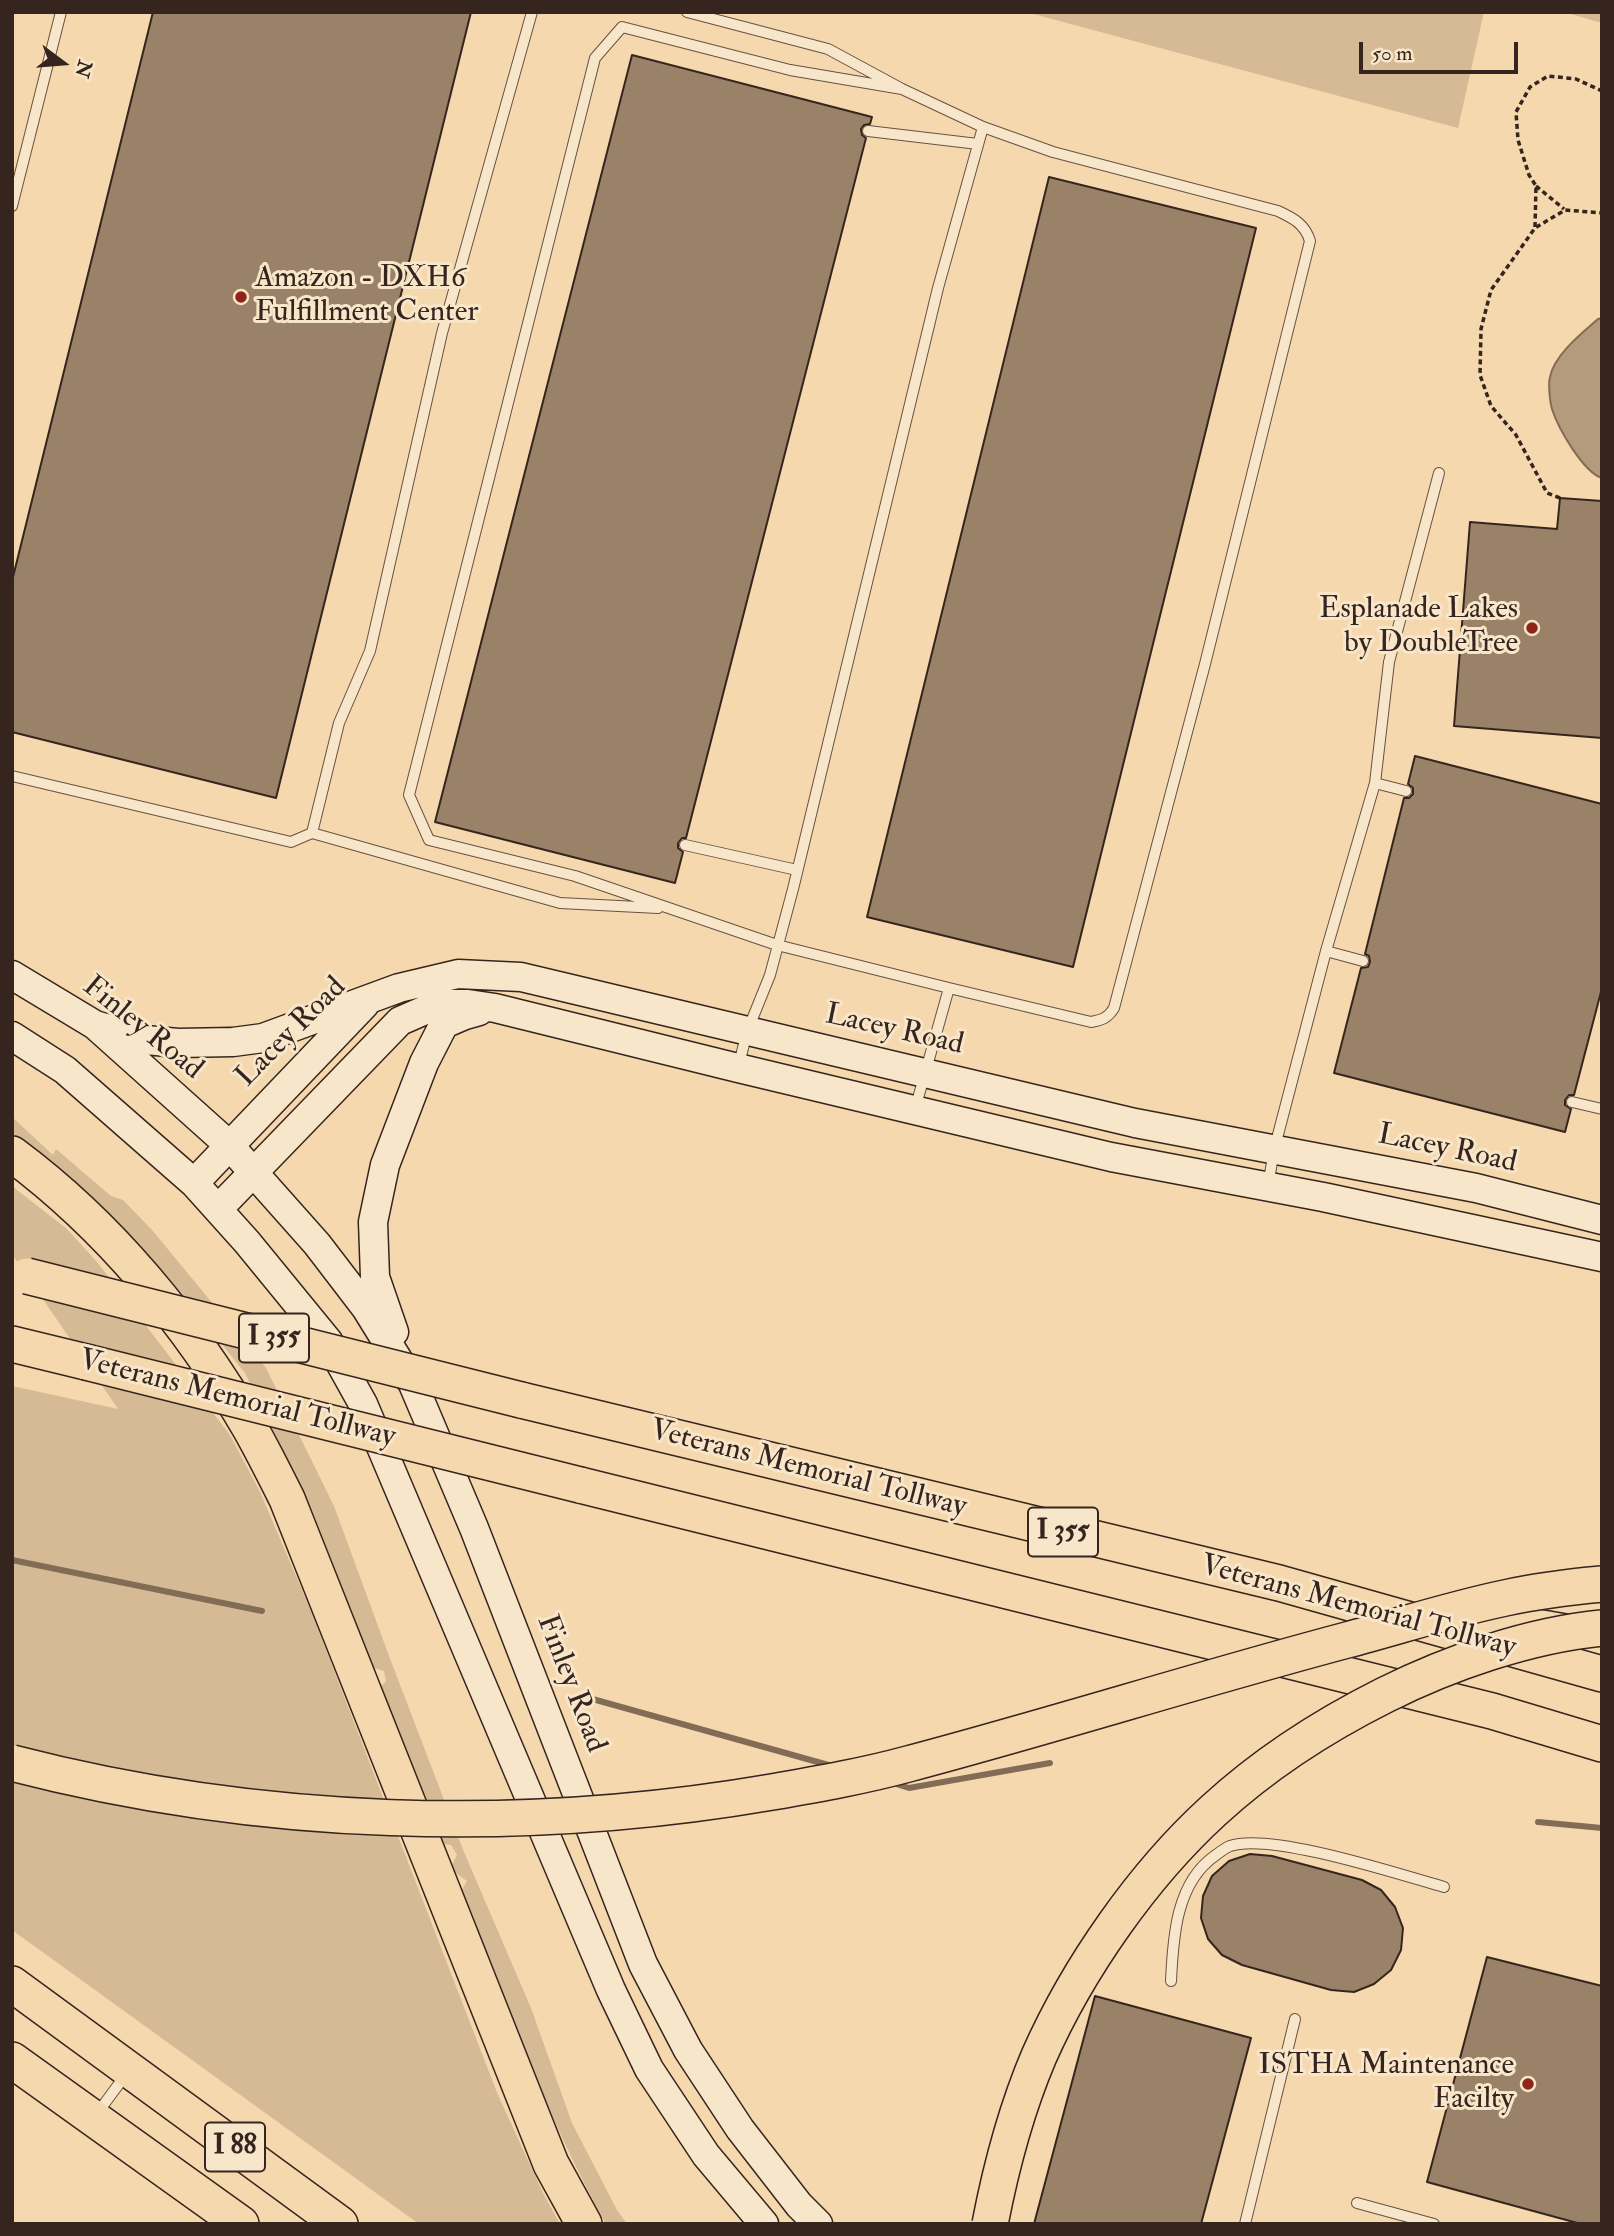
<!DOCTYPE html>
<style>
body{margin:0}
#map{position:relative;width:1614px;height:2236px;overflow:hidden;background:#f5d8ad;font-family:"IM FELL Double Pica",serif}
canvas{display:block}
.frame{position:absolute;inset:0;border:14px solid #36251e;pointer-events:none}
.north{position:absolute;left:28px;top:28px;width:70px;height:70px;-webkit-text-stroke:5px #f8e6ca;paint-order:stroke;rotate:106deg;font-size:19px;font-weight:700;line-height:28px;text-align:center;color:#36251e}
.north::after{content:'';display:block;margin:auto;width:24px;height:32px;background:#36251e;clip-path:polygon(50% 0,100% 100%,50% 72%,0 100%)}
.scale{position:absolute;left:1359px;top:42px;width:159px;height:32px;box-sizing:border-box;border:4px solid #36251e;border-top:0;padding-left:9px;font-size:21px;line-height:24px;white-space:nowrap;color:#36251e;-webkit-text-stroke:5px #f8e6ca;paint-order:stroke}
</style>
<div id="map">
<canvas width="1614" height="2236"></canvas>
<div class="frame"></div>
<div class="north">N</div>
<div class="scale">50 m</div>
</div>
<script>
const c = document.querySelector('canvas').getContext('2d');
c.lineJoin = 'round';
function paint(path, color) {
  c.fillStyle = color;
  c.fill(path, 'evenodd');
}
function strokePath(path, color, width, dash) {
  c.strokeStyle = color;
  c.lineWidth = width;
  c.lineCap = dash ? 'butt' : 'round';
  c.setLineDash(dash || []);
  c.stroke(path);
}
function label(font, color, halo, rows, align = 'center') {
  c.font = font + ' "IM FELL Double Pica",serif';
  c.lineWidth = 6;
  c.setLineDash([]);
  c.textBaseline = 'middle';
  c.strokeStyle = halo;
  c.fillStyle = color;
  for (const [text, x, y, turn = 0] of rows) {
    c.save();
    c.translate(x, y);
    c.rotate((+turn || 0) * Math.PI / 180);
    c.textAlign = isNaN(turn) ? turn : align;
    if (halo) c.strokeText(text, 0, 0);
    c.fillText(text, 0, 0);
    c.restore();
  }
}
const green = new Path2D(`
 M1026,12H1484L1458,128Z
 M1564,12H1602V23Z
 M12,1117L53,1155L56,1149L111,1196L123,1200L152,1230L266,1368L334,1506L389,1656L464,1852L531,2008L572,2123L617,2210L627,2224H606C547,2117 505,2004 461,1891L467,1881L453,1871L451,1866L457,1855L451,1845L442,1844L381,1686L386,1681L384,1671L374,1668L312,1510L245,1373L170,1279L137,1242L84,1193L12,1137Z
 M12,1186L67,1229L97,1262L230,1435L260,1492L311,1611L498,2095L543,2193L560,2224H419L12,1930V1386L118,1409L12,1254Z`);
const water = new Path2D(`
 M1602,318V478C1583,472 1558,428 1552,409C1550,402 1548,384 1550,377C1554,355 1582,333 1598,319Z`);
const stream = new Path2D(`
 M12,1560L262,1611
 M589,1698L832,1766
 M893,1783L909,1788L1050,1763
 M1538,1822L1602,1828`);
const building = new Path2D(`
 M153,12H471L276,798L12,732V581Z
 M632,55L872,117L870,124L864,125L861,129L862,135L866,138L686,838H682L678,843V848L683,852L675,883L435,822Z
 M1049,177L1256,228L1073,967L867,917Z
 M1560,498L1602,501V738L1454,726L1470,522L1557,529Z
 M1415,756L1602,804V988L1574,1095H1569L1565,1100V1105L1571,1109L1565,1132L1334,1073L1361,968L1368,967L1370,962L1369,956L1365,954L1404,798H1409L1413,794V788L1408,784Z
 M1250,1854L1272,1856L1362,1880L1381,1890L1395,1907L1403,1928L1401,1950L1391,1970L1374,1984L1354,1992L1331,1990L1242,1965L1222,1955L1208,1939L1201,1918L1203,1896L1212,1876L1229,1861Z
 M1487,1957L1602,1986V2224H1581L1427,2182Z
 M1095,1996L1251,2038L1201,2224H1034Z`);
const path = new Path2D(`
 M1536,186L1564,209
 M1535,227L1536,186L1529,175L1518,140L1516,112L1530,87L1548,76L1576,79L1602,91
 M1560,498L1547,493L1516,435L1491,406L1480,375L1481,329L1491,290L1535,228L1565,210L1602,213`);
const lane = new Path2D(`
 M687,12L828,49L902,89L983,127
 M902,89L790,70L622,27L595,58L409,795L429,840L575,876L777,945L949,988
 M868,131L978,144
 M12,206L61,12
 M12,776L291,842L312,833L339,723L370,651L442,333L532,12
 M1375,783L1406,791
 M312,833L560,903L658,908
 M685,845L797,870
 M1326,951L1363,961
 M739,1064L747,1032L770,975L793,889L938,288L983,127L1053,152L1278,211C1293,218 1305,224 1310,241L1205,664L1114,1008C1108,1018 1102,1020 1091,1022L949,988L915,1109
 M1572,1102L1602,1109
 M1268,1186L1274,1150L1326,951L1375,783L1389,662L1439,473
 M1171,1981C1173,1937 1176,1882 1216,1855C1220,1852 1225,1848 1230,1846C1270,1832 1398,1874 1444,1887
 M96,2115L127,2073
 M1357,2203L1434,2224
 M1245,2224L1295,2019`);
const secondary = new Path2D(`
 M12,975L95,1025L229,1145L317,1244L366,1308L413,1384L474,1528L643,1964L688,2050L740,2129L799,2205L818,2224
 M95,1025L146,1040L178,1043L233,1042L263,1038L399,988L458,974L521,977L1135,1123L1476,1188L1602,1220
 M12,1036L65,1070L194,1183L247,1242L328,1341L363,1404L611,1990L649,2069L706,2155L764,2224
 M194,1183L365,1004
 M218,1209L400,1021L439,1004H468L495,1008L738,1068L1111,1157L1323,1197L1602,1257
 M394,1332L375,1277L373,1222L385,1165L424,1063L444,1024L465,1015L479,1011`);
const highway = new Path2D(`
 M12,1154C109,1226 189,1323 250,1428C263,1451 275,1475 287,1499L551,2164L584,2224
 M12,1344L86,1362
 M521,1400L1279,1583L1602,1674
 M580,1485L1492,1711L1602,1744
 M1460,1614L1571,1633
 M12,1984L340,2224
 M12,2060L241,2224`);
const highwayBridge = new Path2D(`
 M27,1276L521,1400
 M86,1362L580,1485
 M12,1763C259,1827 522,1835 772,1792C818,1784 864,1776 908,1764C1055,1725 1200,1679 1347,1640C1400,1626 1452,1609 1505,1598C1537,1591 1569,1587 1602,1584
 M990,2224C1001,2167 1016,2110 1039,2056C1078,1968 1143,1875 1213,1811C1264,1764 1323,1726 1385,1695C1449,1663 1529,1635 1602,1628`);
const markers = [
 [241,297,7,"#8f2418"],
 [1532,628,7,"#8f2418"],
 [1528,2084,7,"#8f2418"]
];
const shields = [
 [274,1338,70],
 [1063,1532,70],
 [235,2147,60]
];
const shieldNames = [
 ["I 355",274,1338],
 ["I 355",1063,1532],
 ["I 88",235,2147]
];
const poiNames = [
 ["Amazon - DXH6",255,280,"left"],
 ["Fulfillment Center",255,314,"left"],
 ["Esplanade Lakes",1518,611],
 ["by DoubleTree",1518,645],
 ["ISTHA Maintenance",1514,2067],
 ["Facilty",1514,2101]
];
const streetNames = [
 ["Finley Road",142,1029,39],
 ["Lacey Road",894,1031,13],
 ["Lacey Road",292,1033,-45],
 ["Lacey Road",1447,1150,12],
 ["Veterans Memorial Tollway",237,1400,14],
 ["Veterans Memorial Tollway",808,1470,14],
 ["Veterans Memorial Tollway",1358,1608,15],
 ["Finley Road",570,1684,69]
];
paint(green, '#d5ba95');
paint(water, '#b49b7c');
strokePath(water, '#826c56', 2);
strokePath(stream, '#826c56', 6);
paint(building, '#998268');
strokePath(building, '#36251e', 2);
strokePath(lane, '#665242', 12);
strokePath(secondary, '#36251e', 31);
strokePath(highway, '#36251e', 38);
strokePath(path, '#36251e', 3.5, [5, 3.5]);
strokePath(lane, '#f8e6ca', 10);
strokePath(secondary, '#f8e6ca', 28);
strokePath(highway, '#f5d8ad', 35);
strokePath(highwayBridge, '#36251e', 38, []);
strokePath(highwayBridge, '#f5d8ad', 35);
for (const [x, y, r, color] of markers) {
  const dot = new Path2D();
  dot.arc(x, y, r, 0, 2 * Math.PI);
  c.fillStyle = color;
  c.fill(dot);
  strokePath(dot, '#f8e6ca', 2.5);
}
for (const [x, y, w] of shields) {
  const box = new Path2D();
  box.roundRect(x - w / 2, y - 24.5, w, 49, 5);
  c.fillStyle = '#f8e6ca';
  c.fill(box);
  strokePath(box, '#36251e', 2);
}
label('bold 28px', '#36251e', null, shieldNames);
label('30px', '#36251e', '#f8e6ca', poiNames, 'right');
label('30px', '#36251e', '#f8e6ca', streetNames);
</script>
